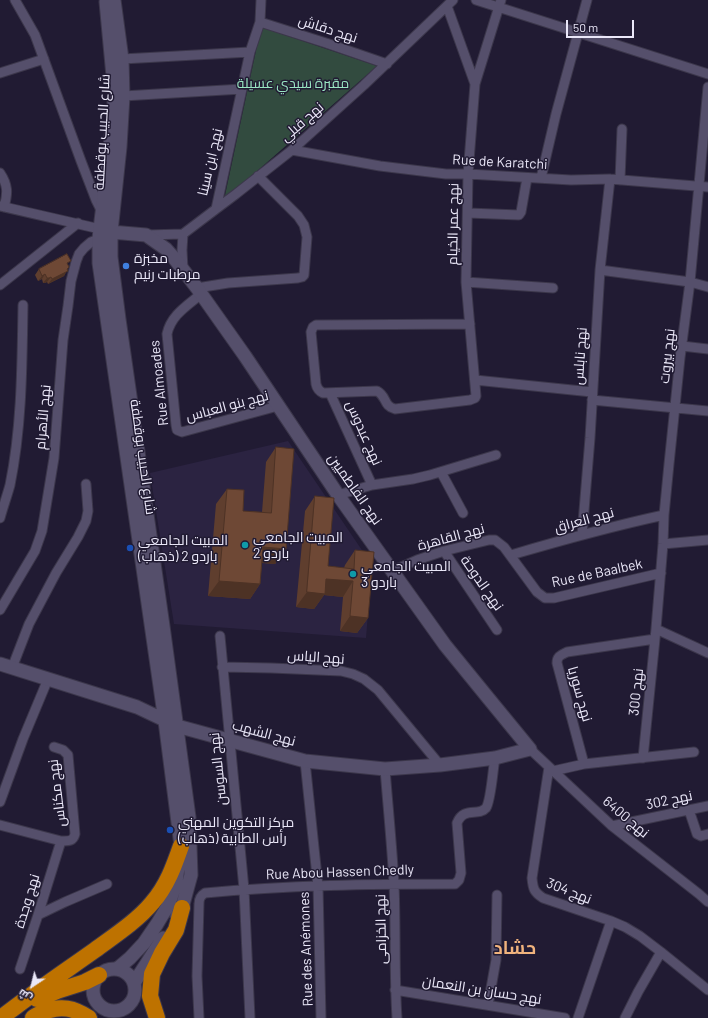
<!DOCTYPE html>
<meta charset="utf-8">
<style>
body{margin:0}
#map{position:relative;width:708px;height:1018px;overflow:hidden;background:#211b33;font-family:Barlow,Cairo,sans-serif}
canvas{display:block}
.north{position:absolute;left:12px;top:966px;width:40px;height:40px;-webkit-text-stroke:3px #211b33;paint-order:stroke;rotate:215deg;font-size:11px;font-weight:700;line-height:16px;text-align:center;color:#eae7f8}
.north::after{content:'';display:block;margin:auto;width:14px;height:18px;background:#eae7f8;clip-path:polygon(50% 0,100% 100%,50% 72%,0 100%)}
.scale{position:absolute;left:566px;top:20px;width:68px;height:18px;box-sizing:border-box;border:2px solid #eae7f8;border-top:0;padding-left:5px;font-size:12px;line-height:14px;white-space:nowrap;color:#eae7f8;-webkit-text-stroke:3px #211b33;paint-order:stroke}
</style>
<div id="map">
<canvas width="708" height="1018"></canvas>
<div class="north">ش</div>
<div class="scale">50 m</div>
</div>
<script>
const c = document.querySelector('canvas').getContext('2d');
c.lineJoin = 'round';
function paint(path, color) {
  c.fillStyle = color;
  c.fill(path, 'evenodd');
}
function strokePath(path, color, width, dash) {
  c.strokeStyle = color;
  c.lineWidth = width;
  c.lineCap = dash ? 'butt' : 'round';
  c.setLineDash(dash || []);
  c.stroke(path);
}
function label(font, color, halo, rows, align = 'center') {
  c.font = font + ' Barlow,Cairo,sans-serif';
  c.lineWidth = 3;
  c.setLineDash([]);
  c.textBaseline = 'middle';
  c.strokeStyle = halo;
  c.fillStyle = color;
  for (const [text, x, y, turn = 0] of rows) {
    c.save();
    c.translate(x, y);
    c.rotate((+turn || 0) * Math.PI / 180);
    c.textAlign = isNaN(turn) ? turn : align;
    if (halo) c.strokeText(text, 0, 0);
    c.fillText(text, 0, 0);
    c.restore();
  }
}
const built = new Path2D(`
 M288,441L372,565L366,638L174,624L150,473Z`);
const green = new Path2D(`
 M261,27L377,66L224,200Z`);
const street = new Path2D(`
 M15,0L35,35L81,161L96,200L102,212
 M476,0L708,74
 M447,6L475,84
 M260,22L326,43L387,64
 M122,59L250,52
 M0,73L44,59
 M123,96L242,89
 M292,150L380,166L446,174H468L571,180L610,179L708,187
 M0,173C8,185 8,193 4,207
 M541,178L556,114L587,0
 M620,180L622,129
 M0,206L100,229
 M216,209L250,52L260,22L261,0
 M468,213L519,215L521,212L527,178
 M183,234L182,250L183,269
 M146,235L183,234L216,209L236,194L292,150L364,85L453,0
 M600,270L690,282L708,287
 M466,282L553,288
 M0,285L78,223
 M197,288L228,283L298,278L302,277L304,275L307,237L304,225L298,216L258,176
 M201,294C187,306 171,315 167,334L176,425L177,430L182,432L278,406
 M470,324L316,325L313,327L311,332L316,384C317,389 319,391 323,393L377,391C387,396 383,406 395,409L470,400L475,398L476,396L466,282L468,174L475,84L501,0
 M682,346L708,349
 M475,380L592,392
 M330,393L372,485
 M592,400L708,411
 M441,472L463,513
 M338,495L372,485L413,479L430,475L496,455
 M0,518C3,507 7,496 10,485C22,426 22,365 23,305
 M582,535L590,438L600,270L610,179
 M663,544L708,540
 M444,551L497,630
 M511,555C562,540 613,526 664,515
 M392,571L417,560L444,551L489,540H495L504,547L537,592L545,598H554L661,573
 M0,610L35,551L42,531L54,458L63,340L68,306L71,281L76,262L79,254L84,248L91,242L99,239H104
 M656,629L708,653
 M220,636L244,889L250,1018
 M222,667L271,668L341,671L353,674L364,679L378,690L440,765
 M12,668L29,624L56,573L78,537L86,521L88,511L86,484
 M530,749L612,826L699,894L708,902
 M643,758L656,629L663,544L664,515L669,464L680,358L690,282L708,87
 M305,761L318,886L321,1018
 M584,764L557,663C557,656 561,655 567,652L655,639
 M549,767L532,878C533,889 534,892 543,898L611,921L625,927L640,936L661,952L708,990
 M385,769C388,807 392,846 394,884C396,929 394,973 397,1018
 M553,771L584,764L694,752
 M0,802L23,739L48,679
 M689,810L697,834L701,836L708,834
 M0,825L61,841C68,841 73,842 75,834L68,755L63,750L54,747
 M612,826L708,806
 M38,915L65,902L107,884
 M20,969L38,915L61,841
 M395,990L565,1018
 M488,1005L496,960L497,895
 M199,1018L197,976L199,904C199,899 200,896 205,893C288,885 371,884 455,884L459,880L461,873L457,823C464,806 478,817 486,808C491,801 493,768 495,758
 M578,1018L611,921
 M625,1018L638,992L661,952`);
const secondary = new Path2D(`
 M114,0L122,59L123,96L120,147L111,232V257L119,319L163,626L189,817L191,875L182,908L177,916
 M106,2L114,87V107L109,156L100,229L99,239V263L165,721L181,846L176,882L169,904L157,924L144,943L130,958L117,969
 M0,664L137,707L177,726L305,761L385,769L440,765L495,758L530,749L489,699L445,645L338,495L245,356L197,288L174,258L166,249L146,235L111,232L100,229
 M93 990a21 21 0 1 1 42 0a21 21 0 1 1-42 0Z
 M134,983L163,938`);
const highway = new Path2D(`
 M37,999L57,991L85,982L99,975
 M1,1018C31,994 64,972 95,950C114,936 137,921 152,903C167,886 174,866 181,846
 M33,1018C36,1015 40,1014 44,1012C61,1005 74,1008 89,1018
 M157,1018L150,996L152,974L162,953L176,930L182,908`);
const wall = new Path2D(`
 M68,265L67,270L64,276L48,284L47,282L45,283H43L42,279L38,281L35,275L39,269Z
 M276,447L286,549L275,564L262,563L260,584L250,599L208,596L216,504L227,489L243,511L262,512L266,462Z
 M315,496L328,566L344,568L345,565L355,550L368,618L357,633L340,631L343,597L324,595L314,609L296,607L305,511Z`);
const shadedWall = new Path2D(`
 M69,267L64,276L48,284L52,279Z
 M45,274L42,279L38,281L42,276Z
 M51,277L47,282L45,283H43L47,278Z
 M263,547L286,549L275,564L253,562Z
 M326,579L353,581L343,597L324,595L314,609L296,607L307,592Z
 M219,581L260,584L250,599L208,596Z
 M350,616L368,618L357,633L340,631Z`);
const building = new Path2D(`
 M67,254L71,261L67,263L69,267L67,269L68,271L52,279L51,277L49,278H47L45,274L42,276L39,269Z
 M276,447L294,449L286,549L263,547L260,584L219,581L227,489L244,490L243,511L271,513Z
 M315,496L334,498L328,566L354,569L355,550L374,552L368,618L350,616L353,581L326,579L325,594L307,592Z`);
const markers = [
 [126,266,4,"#3f7fe0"],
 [245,545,4,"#0f9aa8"],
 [130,548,4,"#1a4fb4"],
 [353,574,4,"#0f9aa8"],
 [170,830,4,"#1a4fb4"]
];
const streetNames = [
 ["نهج دقاش",328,29,18],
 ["نهج قبلي",302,122,-41],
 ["شارع الحبيب بوقطفة",102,132,-87],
 ["نهج ابن سينا",210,162,-77],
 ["Rue de Karatchi",500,162,3],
 ["نهج عمر الخيام",453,224,-89],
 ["نهج نابلس",580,356,-86],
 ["نهج بيروت",667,356,-84],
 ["Rue Almoades",159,383,-96],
 ["نهج بنو العباس",227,406,-15],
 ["نهج الأهرام",43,417,-85],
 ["نهج عبدوس",364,433,66],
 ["شارع الحبيب بوقطفة",143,457,82],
 ["نهج الفاطميين",355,489,55],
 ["نهج العراق",584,520,-15],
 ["نهج القاهرة",451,537,-15],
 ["Rue de Baalbek",597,573,-12],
 ["نهج الدوحة",482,583,55],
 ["نهج الياس",316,657,4],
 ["نهج 300",636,692,-84],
 ["نهج سوريا",580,694,74],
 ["نهج الشهب",264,733,15],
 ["نهج السوسن",218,769,-96],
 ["نهج مكناس",57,793,-97],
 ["نهج 302",669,800,-12],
 ["نهج 6400",626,817,40],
 ["Rue Abou Hassen Chedly",340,872,-2],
 ["نهج 304",569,891,22],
 ["نهج وجدة",27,901,-73],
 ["نهج الخزامى",381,929,-91],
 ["Rue des Anémones",306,949,-92],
 ["نهج حسان بن النعمان",482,990,9]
];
const parkNames = [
 ["مقبرة سيدي عسيلة",293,83]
];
const poiNames = [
 ["مخبزة",134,258],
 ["مرطبات رنيم",134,274],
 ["المبيت الجامعي",253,537],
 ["باردو 2",253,553],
 ["المبيت الجامعي",138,540],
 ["باردو 2 (ذهاب)",138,556],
 ["المبيت الجامعي",361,566],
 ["باردو 3",361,582],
 ["مركز التكوين المهني",178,822],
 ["رأس الطابية (ذهاب)",178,838]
];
const districtNames = [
 ["حشاد",515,948]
];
paint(built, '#2b2341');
paint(green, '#324b3f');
strokePath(street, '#3c374b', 11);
strokePath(secondary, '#3c374b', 15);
strokePath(highway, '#3c374b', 18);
strokePath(street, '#554f6b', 9);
strokePath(secondary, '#554f6b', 13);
strokePath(highway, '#be7200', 16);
paint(wall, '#5f3e2e');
paint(shadedWall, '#4d3225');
paint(building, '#6e4835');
strokePath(building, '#4d3225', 1);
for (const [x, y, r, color] of markers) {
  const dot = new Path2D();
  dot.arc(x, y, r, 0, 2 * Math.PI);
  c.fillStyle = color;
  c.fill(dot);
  strokePath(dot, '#211b33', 1.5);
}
label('14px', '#eae7f8', '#211b33', streetNames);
label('14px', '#99e5c2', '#211b33', parkNames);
label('14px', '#eae7f8', '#211b33', poiNames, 'left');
label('bold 18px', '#f0b37d', '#211b33', districtNames);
</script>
